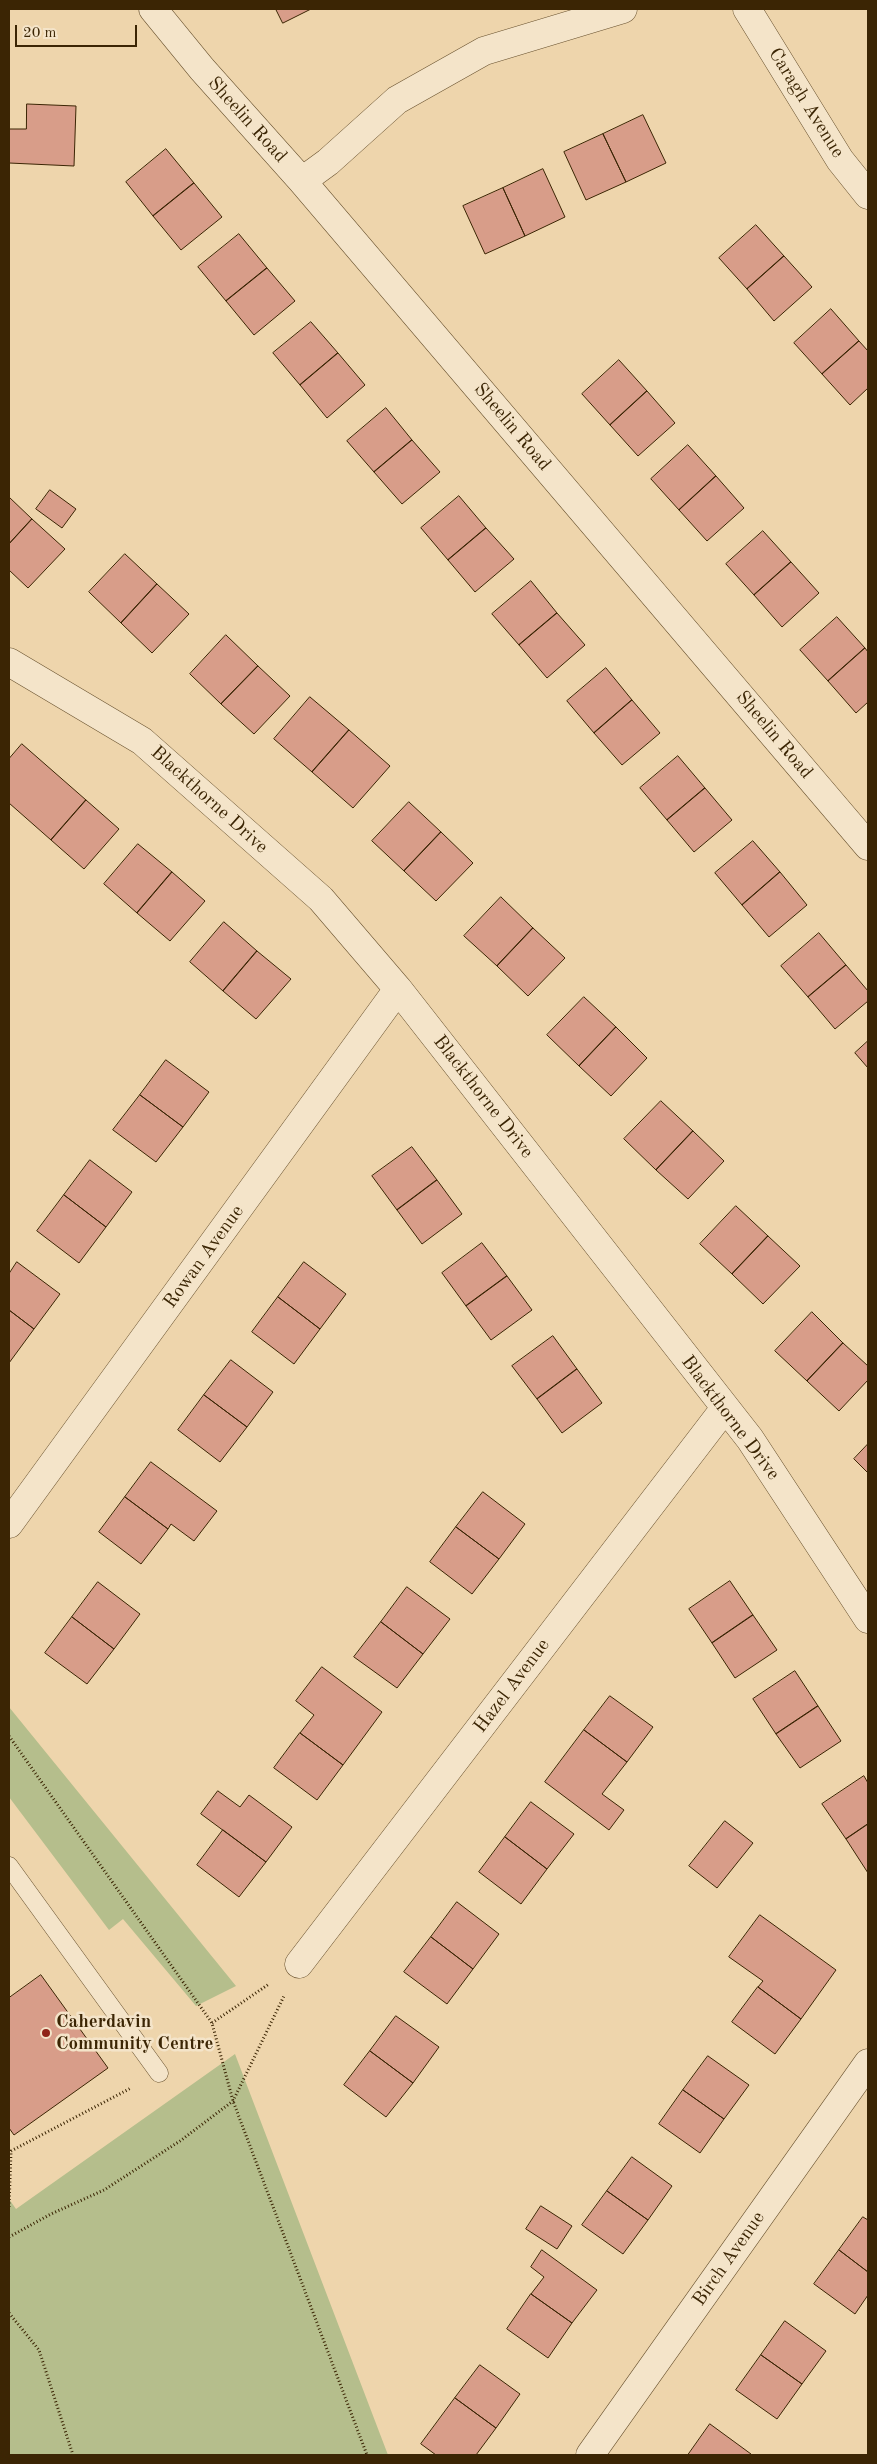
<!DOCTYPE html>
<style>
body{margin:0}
#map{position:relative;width:877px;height:2464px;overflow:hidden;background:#eed5ac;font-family:"Old Standard TT",serif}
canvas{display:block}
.frame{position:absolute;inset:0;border:10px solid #3b2504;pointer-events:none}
.scale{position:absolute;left:15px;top:25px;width:122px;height:22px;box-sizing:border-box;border:2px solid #3b2504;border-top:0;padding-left:6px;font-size:15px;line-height:18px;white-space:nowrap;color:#3b2504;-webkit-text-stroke:4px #f4e4c9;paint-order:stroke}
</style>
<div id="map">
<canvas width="877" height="2464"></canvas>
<div class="frame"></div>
<div class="scale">20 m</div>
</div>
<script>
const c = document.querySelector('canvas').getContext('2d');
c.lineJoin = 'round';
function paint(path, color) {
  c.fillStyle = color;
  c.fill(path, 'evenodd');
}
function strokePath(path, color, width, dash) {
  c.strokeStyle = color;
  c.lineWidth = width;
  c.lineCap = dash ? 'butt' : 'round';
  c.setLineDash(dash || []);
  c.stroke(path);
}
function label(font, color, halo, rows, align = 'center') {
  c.font = font + ' "Old Standard TT",serif';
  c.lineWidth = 5;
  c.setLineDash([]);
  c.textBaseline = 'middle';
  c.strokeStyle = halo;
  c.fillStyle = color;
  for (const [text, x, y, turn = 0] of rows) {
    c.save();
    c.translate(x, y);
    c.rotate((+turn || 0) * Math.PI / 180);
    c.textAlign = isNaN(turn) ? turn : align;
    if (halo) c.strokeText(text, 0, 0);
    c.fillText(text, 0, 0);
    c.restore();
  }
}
const green = new Path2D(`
 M9,1707L236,1986L196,2006L123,1919L109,1930L9,1797Z
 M235,2054L388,2455H9V2199L16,2209Z`);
const building = new Path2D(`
 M276,9H311L283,23Z
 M27,104L76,106L74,166L9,163V129H26Z
 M643,115L666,163L626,182L603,134Z
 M603,134L626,182L586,200L564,152Z
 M166,149L194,183L153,216L126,182Z
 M543,169L565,217L525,236L503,188Z
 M194,183L222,217L181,250L153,216Z
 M503,188L525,236L485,254L463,206Z
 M756,225L784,256L747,289L719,258Z
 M239,234L267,268L226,301L198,267Z
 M784,256L812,287L774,321L747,289Z
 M267,268L295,301L254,335L226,301Z
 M831,309L859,341L822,374L794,343Z
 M311,322L338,353L300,385L273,353Z
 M859,341L868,351V388L850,405L822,374Z
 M338,353L365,385L327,418L300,385Z
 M619,360L647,391L610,425L582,394Z
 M647,391L675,423L638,456L610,425Z
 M386,408L412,440L374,472L347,441Z
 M412,440L440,472L402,504L374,472Z
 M688,445L716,476L679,510L651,479Z
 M716,476L744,508L707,541L679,510Z
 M50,490L76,509L62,528L36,509Z
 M459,496L486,528L448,560L421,528Z
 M9,497L32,519L9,544Z
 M32,519L65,549L28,588L9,570V544Z
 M486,528L514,559L475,592L448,560Z
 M763,531L791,562L754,595L726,564Z
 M125,554L157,584L121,623L89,592Z
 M791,562L819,593L782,627L754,595Z
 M531,581L557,613L519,645L492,614Z
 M157,584L189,614L152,653L121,623Z
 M557,613L585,645L547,678L519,645Z
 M837,617L865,648L828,681L800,650Z
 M226,635L258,666L221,704L190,674Z
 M865,648L868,652V702L856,713L828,681Z
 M258,666L290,696L254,734L221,704Z
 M606,668L632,700L594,733L567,701Z
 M310,697L349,730L312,772L274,739Z
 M632,700L660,733L622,765L594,733Z
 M349,730L390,766L353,808L312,772Z
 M22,744L86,800L51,840L9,803V759Z
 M678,756L705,788L667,820L640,788Z
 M705,788L732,820L694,852L667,820Z
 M86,800L119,829L84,869L51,840Z
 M409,802L441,832L404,871L372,841Z
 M441,832L473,863L436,901L404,871Z
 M753,841L780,872L742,905L715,873Z
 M138,844L172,872L137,913L104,884Z
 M172,872L205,901L170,941L137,913Z
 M780,872L807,905L769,937L742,905Z
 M501,897L533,928L497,966L464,936Z
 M224,922L257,951L223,991L190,962Z
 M533,928L565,958L528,996L497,966Z
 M819,933L846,965L808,997L781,966Z
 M257,951L291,979L256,1019L223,991Z
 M846,965L868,991V1001L835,1029L808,997Z
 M584,997L616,1027L579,1066L547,1035Z
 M616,1027L647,1058L611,1096L579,1066Z
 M868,1041V1068L855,1053Z
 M166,1060L209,1092L183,1127L140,1095Z
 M140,1095L183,1127L156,1162L113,1130Z
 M661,1101L693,1131L656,1170L624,1139Z
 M693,1131L724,1161L688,1199L656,1170Z
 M412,1147L437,1180L397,1210L372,1176Z
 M90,1160L132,1192L106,1227L64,1195Z
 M437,1180L462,1214L422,1244L397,1210Z
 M64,1195L106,1227L79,1263L37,1231Z
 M736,1206L768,1236L732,1274L700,1244Z
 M768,1236L800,1266L763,1304L732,1274Z
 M482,1243L507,1276L466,1306L442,1273Z
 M17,1262L60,1294L34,1329L9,1310V1274Z
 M304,1262L346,1294L320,1329L278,1297Z
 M507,1276L532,1310L491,1340L466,1306Z
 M278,1297L320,1329L294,1364L252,1332Z
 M9,1310L34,1329L9,1363Z
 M812,1312L843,1343L807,1381L775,1351Z
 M553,1336L577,1369L537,1399L512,1366Z
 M843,1343L868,1366V1380L839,1411L807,1381Z
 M231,1360L273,1392L247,1427L204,1395Z
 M577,1369L602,1403L562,1433L537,1399Z
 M204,1395L247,1427L220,1462L178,1430Z
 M868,1444V1473L854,1459Z
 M151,1462L217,1511L194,1541L171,1524L168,1529L125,1497Z
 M483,1492L525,1524L499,1559L456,1527Z
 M125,1497L168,1529L141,1564L99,1532Z
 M456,1527L499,1559L472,1594L430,1562Z
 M730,1581L753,1615L712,1643L689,1609Z
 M98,1582L140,1614L114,1649L72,1617Z
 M407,1587L450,1619L423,1654L381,1622Z
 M753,1615L777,1650L735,1678L712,1643Z
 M72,1617L114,1649L87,1684L45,1653Z
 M381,1622L423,1654L397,1688L354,1657Z
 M322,1667L382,1712L343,1765L300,1733L314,1715L296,1701Z
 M795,1671L818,1706L776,1734L753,1699Z
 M610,1696L653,1727L627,1762L584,1730Z
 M818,1706L841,1741L800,1768L776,1734Z
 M584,1730L627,1762L602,1794L624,1810L609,1830L545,1782Z
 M300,1733L343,1765L317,1800L274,1768Z
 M864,1776L868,1783V1824L846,1839L822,1804Z
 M218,1791L240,1807L249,1795L292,1827L266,1862L201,1814Z
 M531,1802L574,1834L547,1869L505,1837Z
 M725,1821L753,1843L717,1888L689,1866Z
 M868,1824V1873L846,1839Z
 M223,1830L266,1862L239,1897L197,1865Z
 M505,1837L547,1869L521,1904L479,1872Z
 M457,1902L499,1934L473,1969L431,1937Z
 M760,1915L836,1970L801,2019L758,1987L763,1981L729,1957Z
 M431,1937L473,1969L447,2004L404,1972Z
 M41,1975L108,2068L14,2135L9,2128V1998Z
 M758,1987L801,2019L775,2054L732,2022Z
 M396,2016L439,2047L413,2083L370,2051Z
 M370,2051L413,2083L386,2117L344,2085Z
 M708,2056L749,2085L724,2119L683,2090Z
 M683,2090L724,2119L700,2153L659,2124Z
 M632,2157L672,2186L648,2220L607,2191Z
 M607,2191L648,2220L623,2254L582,2225Z
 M541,2206L572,2226L557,2249L526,2229Z
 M863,2217L868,2220V2272L839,2250Z
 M542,2250L597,2290L572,2323L531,2294L544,2277L531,2267Z
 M839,2250L868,2272V2295L855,2314L814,2284Z
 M531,2294L572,2323L548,2358L507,2329Z
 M785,2321L826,2351L802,2384L761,2355Z
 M761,2355L802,2384L777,2419L736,2390Z
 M480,2365L520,2394L496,2428L455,2398Z
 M455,2398L496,2428L476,2455H436L421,2444Z
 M710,2424L751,2454L750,2455H688Z`);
const path = new Path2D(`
 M9,1736L212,2023L233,2101L367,2455
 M212,2023L269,1984
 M9,2207L11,2151L131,2088
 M9,2237L51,2214L104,2190L180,2141L233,2101L284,1996
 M9,2313L39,2350L73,2455`);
const service = new Path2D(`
 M9,1866L159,2073`);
const minor = new Path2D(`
 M153,9L202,69L302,181L868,846
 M747,9L840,160L868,195
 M302,181L328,162L397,100L484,51L623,9
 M9,662L142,741L321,899L398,989L750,1439L868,1619
 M9,1524L398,989
 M299,1964L725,1408
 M590,2455L868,2063`);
const markers = [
 [46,2033,5,"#8f2418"]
];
const streetNames = [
 ["Caragh Avenue",806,103,58],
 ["Sheelin Road",247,120,48],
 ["Sheelin Road",512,427,50],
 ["Sheelin Road",774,735,50],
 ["Blackthorne Drive",209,800,42],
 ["Blackthorne Drive",483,1097,52],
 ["Rowan Avenue",204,1257,-54],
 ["Blackthorne Drive",730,1418,53],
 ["Hazel Avenue",512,1686,-53],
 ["Birch Avenue",729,2259,-55]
];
const poiNames = [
 ["Caherdavin",56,2022],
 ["Community Centre",56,2044]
];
paint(green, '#b5be8c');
paint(building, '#d89d89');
strokePath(building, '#3b2504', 1);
strokePath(service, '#68512e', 19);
strokePath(minor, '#68512e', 29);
strokePath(path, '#3b2504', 3, [1, 2.5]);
strokePath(service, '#f4e4c9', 18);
strokePath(minor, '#f4e4c9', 28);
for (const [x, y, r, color] of markers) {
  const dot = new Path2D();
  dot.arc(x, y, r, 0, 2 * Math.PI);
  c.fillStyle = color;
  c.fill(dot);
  strokePath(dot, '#f4e4c9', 2);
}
label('19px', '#3b2504', '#f4e4c9', streetNames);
label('bold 19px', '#3b2504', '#f4e4c9', poiNames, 'left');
</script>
